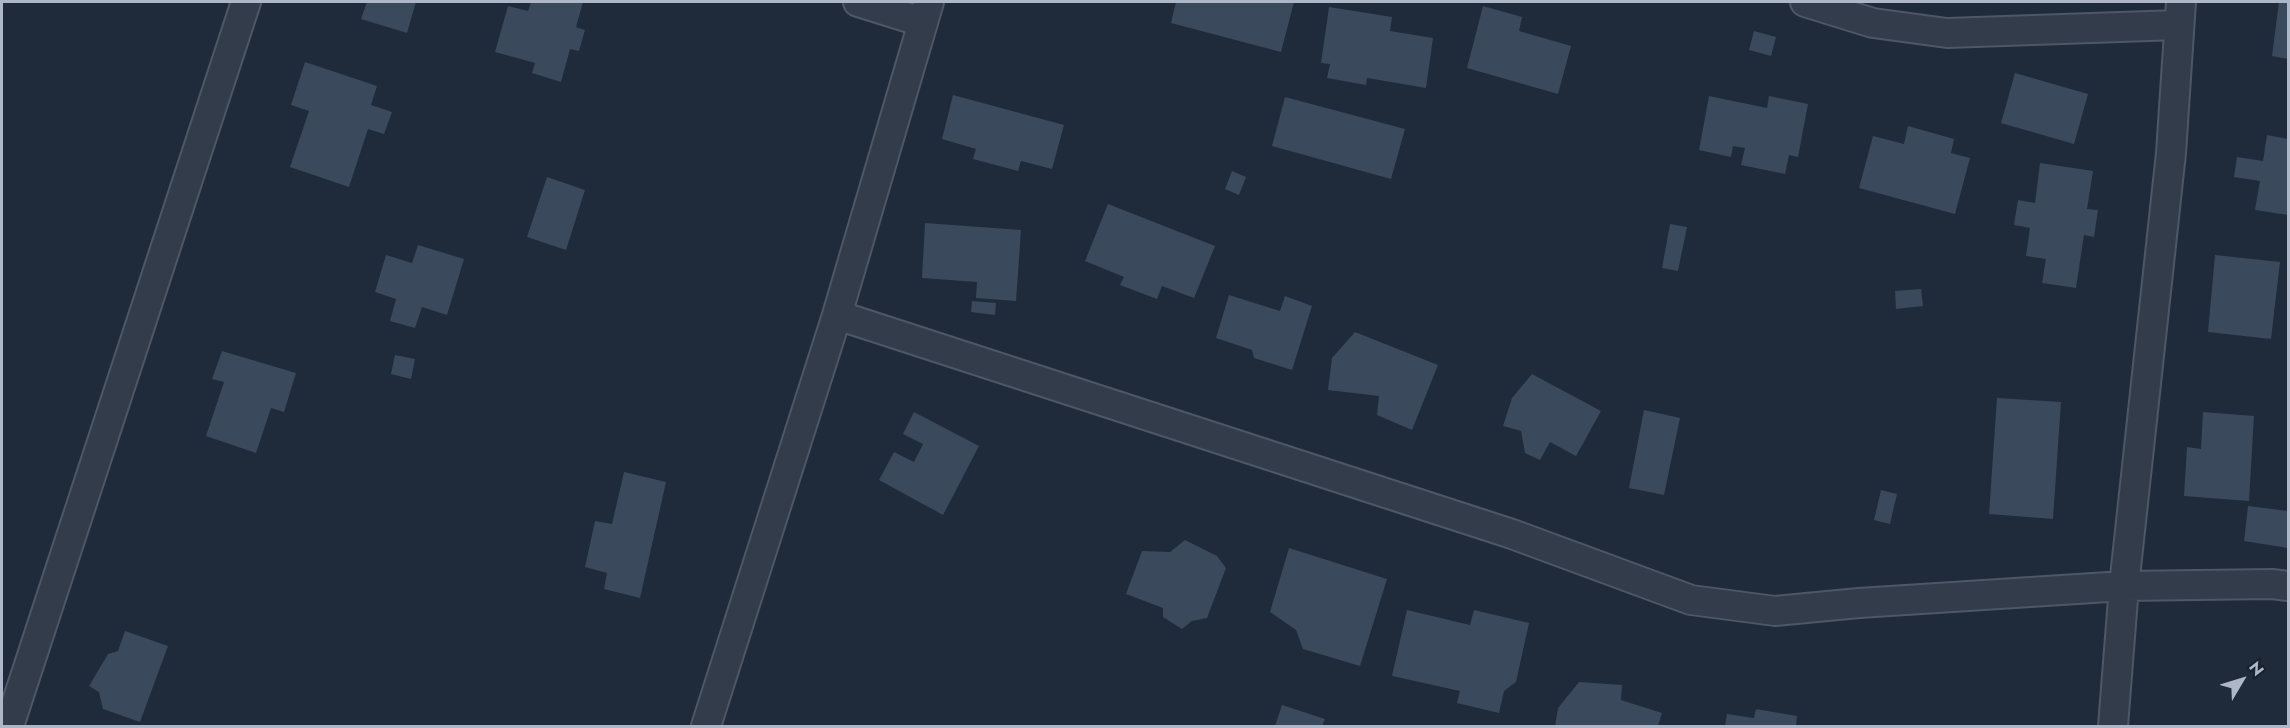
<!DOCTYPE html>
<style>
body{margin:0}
#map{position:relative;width:2290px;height:728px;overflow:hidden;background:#1f2b3a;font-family:Jost,sans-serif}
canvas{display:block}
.frame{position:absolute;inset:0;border:3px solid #adb7c7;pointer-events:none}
.north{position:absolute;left:2212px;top:650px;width:60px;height:60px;-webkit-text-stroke:4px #18222f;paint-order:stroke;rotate:52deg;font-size:16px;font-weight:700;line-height:24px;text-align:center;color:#adb7c7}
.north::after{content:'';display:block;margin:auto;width:21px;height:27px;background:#adb7c7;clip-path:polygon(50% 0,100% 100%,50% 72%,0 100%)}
</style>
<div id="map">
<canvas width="2290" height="728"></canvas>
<div class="frame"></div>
<div class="north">N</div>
</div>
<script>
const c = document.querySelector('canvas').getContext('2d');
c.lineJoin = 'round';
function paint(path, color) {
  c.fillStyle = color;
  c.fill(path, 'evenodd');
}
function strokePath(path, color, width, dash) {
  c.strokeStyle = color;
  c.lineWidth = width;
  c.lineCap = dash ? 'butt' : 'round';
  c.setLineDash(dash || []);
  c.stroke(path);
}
const building = new Path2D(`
 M367,2H416L407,33L361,19Z
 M531,2H583L576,27L585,30L579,51L570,49L561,82L532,73L535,63L495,52L508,6L528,11Z
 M1176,2H1294L1281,52L1171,23Z
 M2279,2H2288V59L2272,56Z
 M1483,6L1522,17L1519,31L1571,46L1558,94L1467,68Z
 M1329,7L1392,17L1390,31L1433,38L1426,88L1367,78L1366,85L1327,78L1330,64L1321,63Z
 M1754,31L1776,37L1771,56L1749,50Z
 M305,62L377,86L371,105L392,112L384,134L368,129L349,187L290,167L309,111L291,105Z
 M2015,73L2088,94L2074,144L2001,123Z
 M953,95L1064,125L1052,169L1021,161L1018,171L973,159L976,149L942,139Z
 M1709,96L1767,108L1769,96L1808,104L1798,157L1789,155L1785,174L1741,165L1745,148L1733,146L1731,157L1699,150Z
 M1285,97L1405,129L1391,179L1272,146Z
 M1908,126L1954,139L1951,153L1970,158L1955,214L1859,188L1873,136L1904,144Z
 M2267,135L2288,139V215L2255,210L2260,181L2234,177L2237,157L2263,161Z
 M2040,163L2093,171L2087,209L2098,210L2094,237L2084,235L2076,288L2042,283L2046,259L2026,256L2030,228L2014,225L2018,200L2035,203Z
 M1232,171L1246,177L1239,195L1225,189Z
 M547,177L585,190L566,250L527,237Z
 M1108,204L1215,246L1194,298L1162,286L1157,299L1120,285L1124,277L1085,261Z
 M925,223L1021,230L1016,301L976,298L977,282L922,278Z
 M1670,224L1687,227L1678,271L1662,268Z
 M418,245L464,259L447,315L422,307L415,328L390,321L396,299L375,292L386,255L412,263Z
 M2215,255L2280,262L2271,339L2208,332Z
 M1921,289L1923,306L1896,309L1895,291Z
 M1229,295L1280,311L1285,296L1312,306L1292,370L1254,358L1252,350L1216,338Z
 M972,301L996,303L995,315L971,312Z
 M1355,332L1438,365L1412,430L1377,415L1379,396L1328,390L1332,358Z
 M222,351L296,373L284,412L271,408L256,453L206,436L224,382L212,379Z
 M395,355L415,359L411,379L391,374Z
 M1532,374L1601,411L1576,456L1550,442L1540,460L1525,453L1521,431L1503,426L1512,398Z
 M1997,398L2061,402L2053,519L1989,514Z
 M1644,410L1680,418L1664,495L1629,488Z
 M914,412L979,446L943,515L879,480L894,452L914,462L923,444L903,434Z
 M2203,412L2254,416L2249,501L2184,496L2187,447L2201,449Z
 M624,472L666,482L640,598L604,589L607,573L585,567L595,521L612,524Z
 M1881,490L1897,494L1890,524L1874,520Z
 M2248,506L2288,511V548L2244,541Z
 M1185,540L1217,556L1226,568L1207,618L1192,621L1182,629L1163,617V608L1126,594L1142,551L1170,552Z
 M1289,548L1387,579L1360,666L1303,649L1296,630L1270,612Z
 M1407,610L1470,625L1474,610L1529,623L1516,682L1504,691L1499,713L1457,703L1460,691L1392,676Z
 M125,631L168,646L140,722L103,709L99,692L89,686L108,654L118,651Z
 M1579,682L1622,685L1621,700L1662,713L1658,726H1555L1558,708Z
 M1282,705L1325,719L1322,726H1275Z
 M1756,709L1797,716L1796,726H1725L1727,714L1754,718Z`);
const minor = new Path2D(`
 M858,2L922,22
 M1805,2L1873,23L1947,33L2178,25
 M837,315L1512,534L1691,600L1775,611L1859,603L2124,586L2272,584L2288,586
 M9,726L246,2
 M706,726L837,315L929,2
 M2113,726L2124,586L2171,153L2181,2`);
paint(building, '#3a495b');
strokePath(minor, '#4d5765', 32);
strokePath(minor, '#323c4b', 28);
</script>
